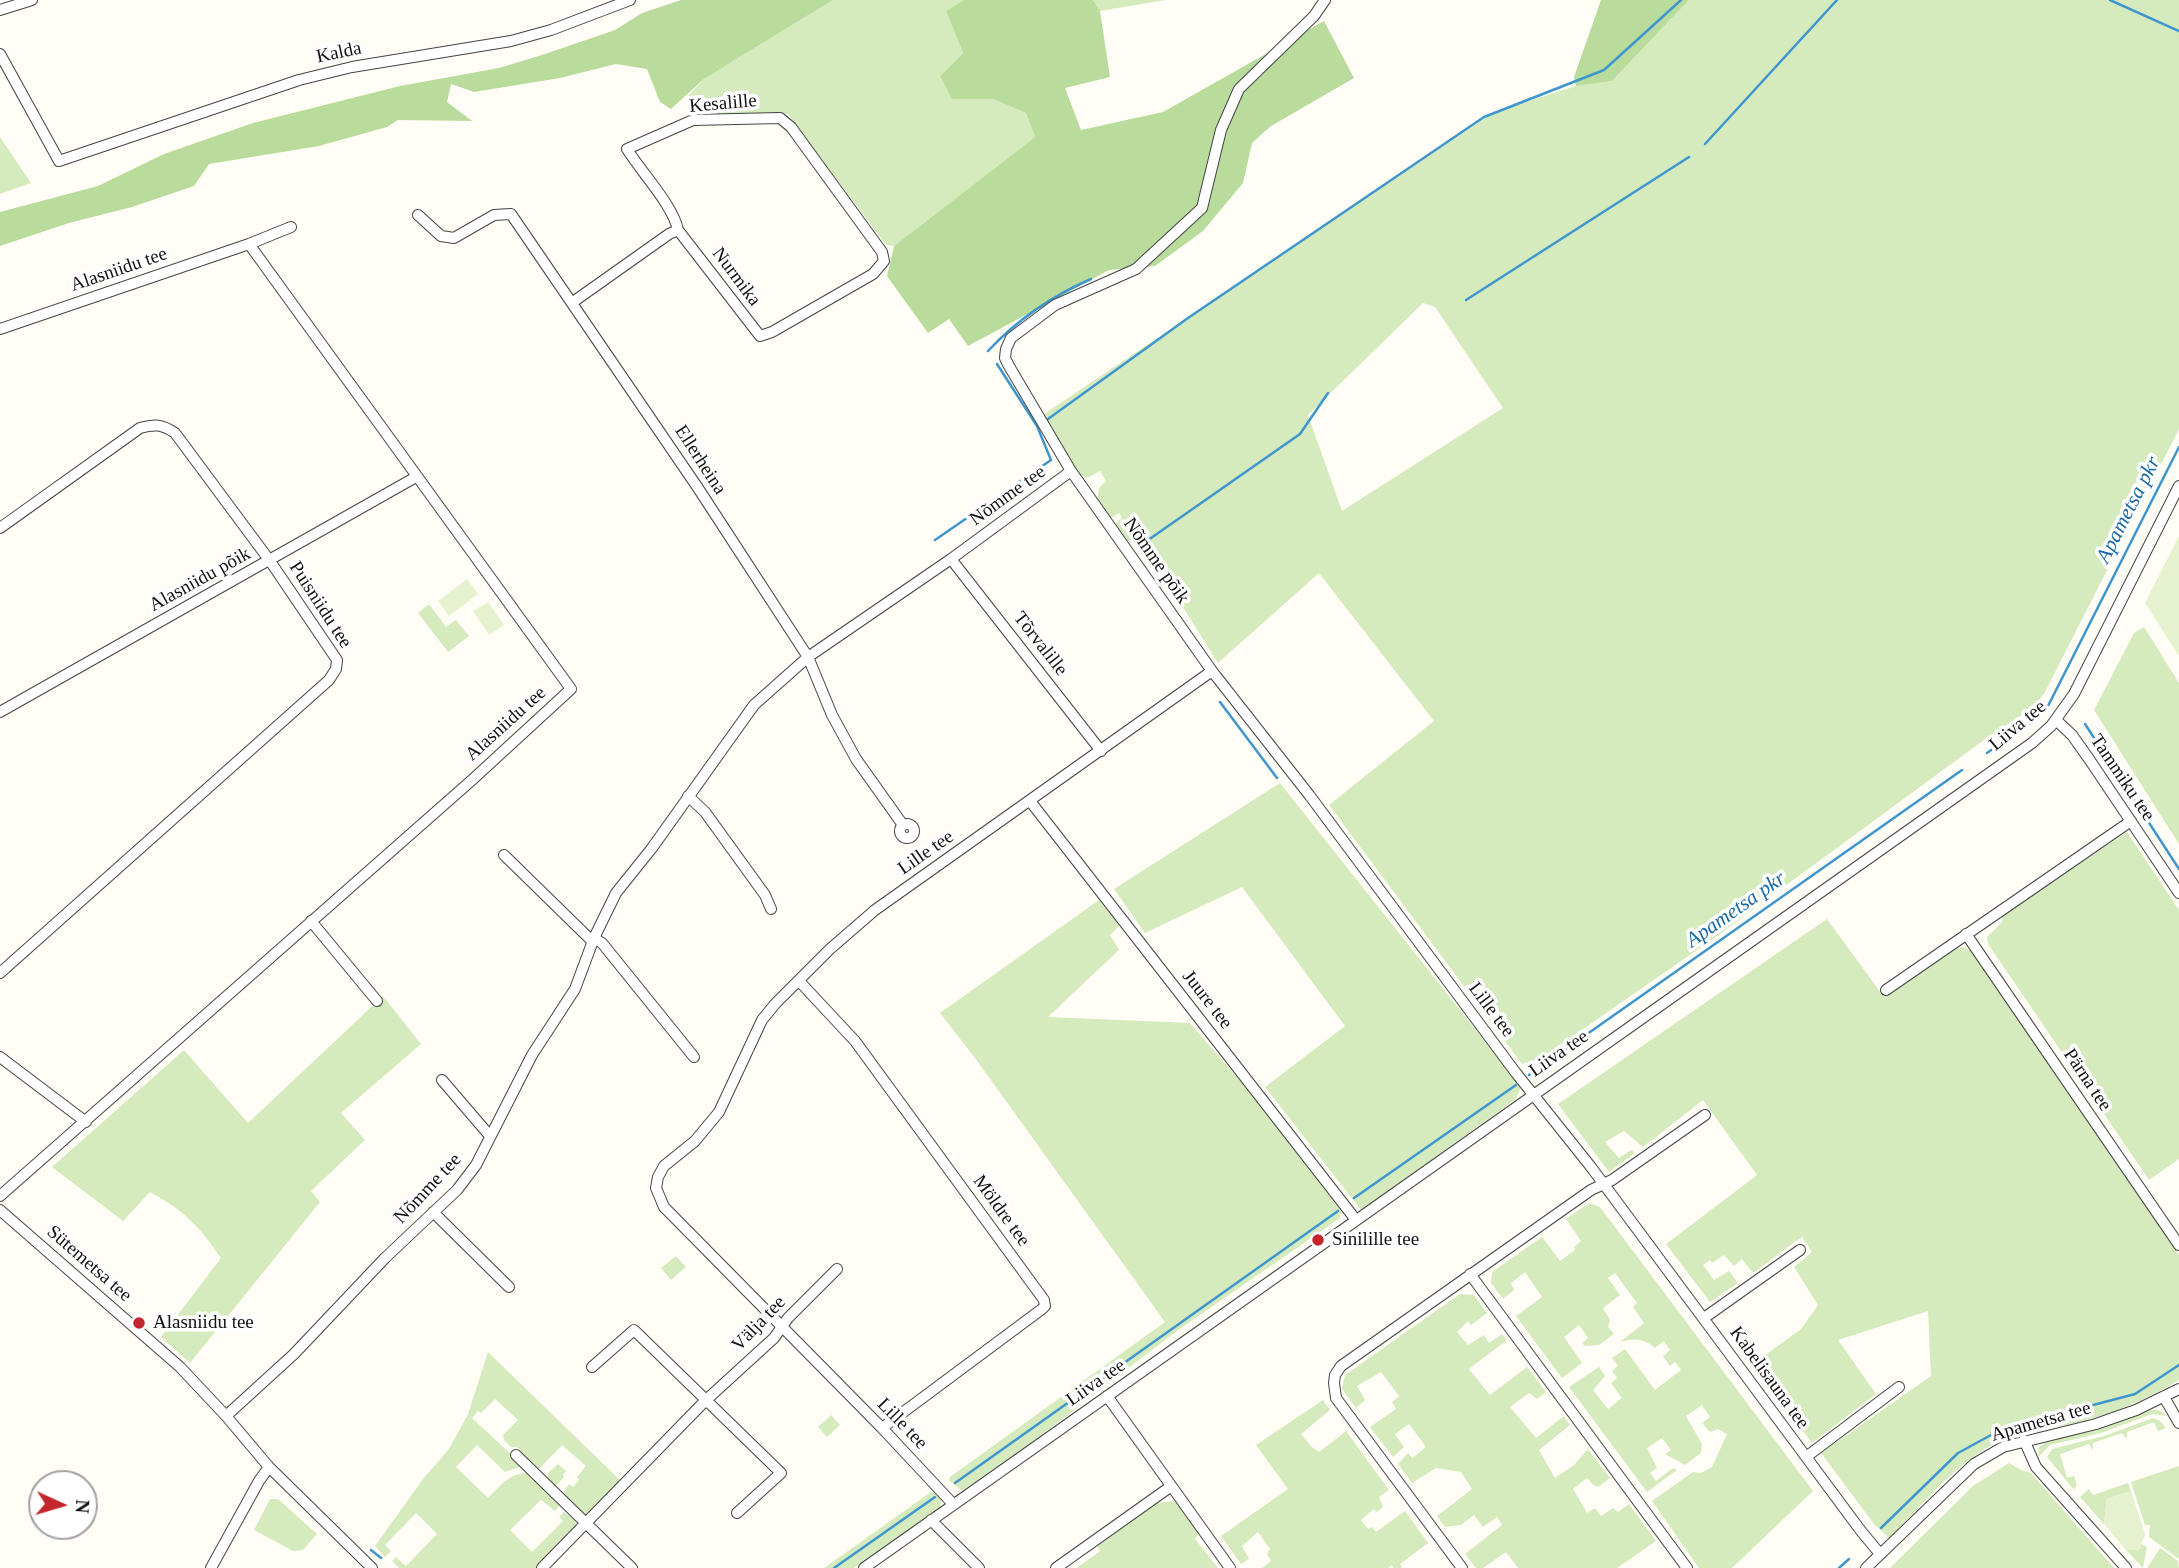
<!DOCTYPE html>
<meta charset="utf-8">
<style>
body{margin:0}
#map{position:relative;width:2179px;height:1568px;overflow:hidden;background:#fffdf5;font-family:Georgia,serif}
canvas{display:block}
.north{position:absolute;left:28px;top:1470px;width:70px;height:70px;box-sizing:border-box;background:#fff;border:2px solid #a0a0a0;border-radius:50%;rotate:94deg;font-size:19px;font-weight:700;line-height:28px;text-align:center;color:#111}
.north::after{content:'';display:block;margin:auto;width:24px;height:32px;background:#c4262e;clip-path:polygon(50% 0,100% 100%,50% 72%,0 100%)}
</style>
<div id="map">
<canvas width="2179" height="1568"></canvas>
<div class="north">N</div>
</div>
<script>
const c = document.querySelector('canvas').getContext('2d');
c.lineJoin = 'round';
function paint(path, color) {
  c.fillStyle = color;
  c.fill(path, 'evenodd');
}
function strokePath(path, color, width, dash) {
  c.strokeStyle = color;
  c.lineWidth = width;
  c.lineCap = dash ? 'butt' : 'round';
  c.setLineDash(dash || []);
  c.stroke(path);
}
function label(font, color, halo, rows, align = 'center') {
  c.font = font + ' Georgia,serif';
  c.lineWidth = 7;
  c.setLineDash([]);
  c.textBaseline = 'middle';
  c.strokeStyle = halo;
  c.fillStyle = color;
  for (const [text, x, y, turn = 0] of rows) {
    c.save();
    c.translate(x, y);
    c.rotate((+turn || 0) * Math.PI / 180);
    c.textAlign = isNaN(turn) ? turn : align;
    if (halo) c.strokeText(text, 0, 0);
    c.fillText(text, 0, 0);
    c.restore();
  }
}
const green = new Path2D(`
 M833,0H964L946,11L963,53L940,76L953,99H993L1026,113L1035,137L894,246L886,245L788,114H699L688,96L704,79Z
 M1093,0H1165L1100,11Z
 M1689,0H2179V429L2045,692L2034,707L1988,737L1717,936L1540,1059L1522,1064L1329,805L1434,721L1319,573L1218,663L1138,536L1128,542L1117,528L1116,523L1122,518L1119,513L1113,517L1108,516L1097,499L1099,488L1106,481L1100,471L1087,478L1078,474L1044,414L1494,112L1576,86L1612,81ZM1423,303L1435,307L1503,408L1342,511L1308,415Z
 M0,137L31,183L0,194Z
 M429,604L446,627L456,620L469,636L448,652L418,613Z
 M2144,627L2179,683V844L2094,710L2134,633Z
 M1280,783L1521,1087L1516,1099L1361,1210L1265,1087L1345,1026L1242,887L1145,933L1114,889Z
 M2127,832L2179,910V1159L2149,1180L1988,944L1987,937L2002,922V916Z
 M1099,900L1120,925L1110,935L1119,950L1048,1017L1190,1023L1253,1096L1341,1211L1340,1218L1174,1333L1039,1437L962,1491L949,1480L950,1477L1165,1322L975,1058L940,1013Z
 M1827,919L1884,997L1952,950L1963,947L1972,951L2179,1255V1380C2145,1401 2109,1415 2070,1424C2048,1430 2023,1430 2002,1440C1957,1460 1924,1504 1889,1538L1874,1524L1821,1453L1931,1376L1928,1311L1838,1340L1876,1394L1812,1443L1753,1364L1801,1329L1818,1305L1794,1267L1812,1252L1802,1237C1785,1248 1770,1262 1753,1273L1742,1259L1734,1266L1724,1255L1712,1263L1710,1260L1703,1265L1714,1280L1729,1271L1738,1283L1710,1302L1666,1244L1757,1175L1703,1100L1643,1147L1624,1131L1605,1142L1619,1158L1631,1150L1635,1153L1609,1172L1558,1104Z
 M383,996L421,1044L341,1113L365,1140L311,1191L320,1202L190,1363L161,1337L221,1258C198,1225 186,1212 150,1192L123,1221L52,1167L184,1050L248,1123Z
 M1589,1203L1600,1207L1813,1491L1732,1568H1699L1652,1501L1693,1472L1701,1473L1712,1467L1727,1434L1718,1429L1710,1432L1702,1423L1710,1417L1702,1405L1686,1416L1702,1444L1701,1453L1685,1465L1665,1454L1671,1450L1662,1438L1647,1448L1657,1468L1650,1473L1656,1481L1673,1468L1677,1470L1647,1492L1569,1387L1599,1367L1605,1376L1593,1390L1608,1409L1622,1398L1611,1383L1617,1378L1612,1371L1618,1366L1612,1358L1625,1349L1655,1390L1681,1370L1675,1362L1670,1366L1663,1356L1670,1350L1664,1341L1655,1348C1643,1338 1634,1338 1620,1342L1644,1323L1633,1307L1637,1303L1615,1273L1608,1278L1620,1295L1603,1308L1610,1320L1608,1327L1614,1334L1599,1345L1585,1346L1582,1343L1588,1338L1579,1325L1564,1337L1582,1363L1562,1378L1516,1316L1542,1297L1525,1272L1511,1283L1514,1290L1503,1299L1491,1283L1492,1272L1542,1237L1560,1261L1575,1250L1574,1247L1581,1241L1566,1219Z
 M676,1256L686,1267L671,1280L661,1268Z
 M1460,1294L1474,1295L1487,1313L1471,1325L1468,1321L1457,1332L1468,1345L1484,1335L1489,1343L1502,1334L1507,1340L1469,1369L1490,1395L1527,1367L1546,1392L1537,1399L1529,1393L1510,1407L1536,1438L1564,1416L1570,1425L1539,1450L1555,1478L1574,1465L1588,1449L1610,1478L1598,1487L1593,1485L1587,1478L1573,1489L1587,1513L1595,1508L1601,1516L1613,1508L1618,1512L1629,1504L1656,1541L1617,1568H1518L1506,1552L1483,1568H1476L1465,1554L1502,1525L1497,1517L1483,1527L1474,1515L1461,1525L1445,1527L1437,1516L1472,1489L1461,1472L1436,1468L1412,1483L1398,1464L1408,1453L1412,1458L1426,1447L1409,1424L1395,1434L1404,1447L1393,1457L1370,1427L1396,1409L1392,1402L1399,1396L1381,1372L1357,1386L1365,1400L1356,1408L1342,1389L1345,1375Z
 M488,1352L621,1481L589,1516L583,1517L562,1495L569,1484L573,1487L579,1480L577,1477L586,1466L562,1445L537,1471L518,1453L520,1451L517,1447H511L504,1440L503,1435L518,1420L495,1399L481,1413L478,1411L472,1418L514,1457L520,1467L505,1472L477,1445L456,1467L488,1498C500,1486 510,1472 529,1473L560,1505L555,1511L541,1500L510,1530L532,1552L563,1521L559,1517L564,1512L575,1520L576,1527L536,1568H399L392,1561L396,1557L406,1566L437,1534L416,1513L385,1545L391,1551L385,1557L375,1546L423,1479L449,1449L468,1414Z
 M1323,1400L1330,1410L1301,1434L1312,1447L1319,1452L1346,1431L1389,1490L1379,1497L1383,1507L1377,1512L1374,1509L1361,1520L1368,1529L1372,1527L1376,1532L1405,1511L1428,1543L1400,1564L1402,1568H1394L1392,1565L1388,1568H1262L1271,1561L1267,1554L1270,1549L1258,1532L1242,1546L1249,1559L1241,1564L1221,1536L1288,1489L1256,1445Z
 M2150,1410H2158L2168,1416L2152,1414L2101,1433L2050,1445L2038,1457L2039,1447L2048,1441L2104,1428Z
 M831,1415L840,1425L827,1437L818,1427Z
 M2153,1418L2160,1421L2166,1428L2158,1431L2154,1422L2127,1432V1439L2122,1433L2093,1443V1451L2089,1444L2060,1454L2067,1478L2074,1476L2077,1485L2074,1490L2047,1457L2052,1449L2104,1436Z
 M2009,1463L2021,1470L2031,1473L2114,1568H1890L1973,1486Z
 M558,1464L566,1471L563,1475L564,1477L557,1485L552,1486L547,1481L548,1473Z
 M2179,1466V1559L2149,1537L2150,1525H2145L2131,1482Z
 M2128,1483L2131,1491L2107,1499L2104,1524L2080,1497L2089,1489L2093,1495Z
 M935,1491L942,1499L940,1507L854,1568H824L931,1492Z
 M270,1499H278L317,1534L303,1550L293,1551L254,1530Z
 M1176,1501L1199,1533L1195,1539L1218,1568H1077L1100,1551L1097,1546L1156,1503Z
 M2141,1544L2147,1547L2143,1568L2126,1550H2139Z
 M2160,1548L2178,1561L2179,1568H2147Z`);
const forest = new Path2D(`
 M681,0H833L704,79L671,109L660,102L647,69L616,64L560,78L474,92L451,84L447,102L472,121L398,120L387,127L319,146L209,164L194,186L132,207L69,223L0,246V212L98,186L164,154L253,123L400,86L499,68L545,54L615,30L642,13Z
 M964,0H1093L1100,11L1110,77L1065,88L1081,130L1163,112L1324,21L1354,78L1271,126L1252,143L1243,183L1203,231L1155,266L1109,270L968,346L949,319L928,333L887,276L894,246L1035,137L1026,113L993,99H952L940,76L963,53L946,11Z
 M1601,0H1689L1612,81L1576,86L1574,77Z`);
const pitch = new Path2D(`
 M2179,536V656L2145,603Z
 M467,579L478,594L449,616L438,601Z
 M488,602L504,625L489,635L473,611Z
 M2131,1491L2145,1534L2139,1550H2126L2104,1524L2107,1499Z`);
const stream = new Path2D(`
 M2110,0L2179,31
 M1705,144L1837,0
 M1466,300L1689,157
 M988,351C1017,320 1052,296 1091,279
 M1048,419L1188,318L1484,117L1604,70L1681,0
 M935,540L1051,460L1037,426L997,364
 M1141,545L1300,434L1328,393
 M1220,702L1277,778
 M2085,724L2179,869
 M1987,753L2039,717L2047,708L2179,447
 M1529,1075L1962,770
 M1354,1198L1516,1085
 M955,1483L1338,1211
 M1881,1528L1958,1453L2002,1429L2135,1394L2179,1365
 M371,1550L381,1558
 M834,1568L935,1497
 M1839,1568L1849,1559`);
const street = new Path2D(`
 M0,10L32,0
 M0,54L59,161L299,80L352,67L511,41L551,30L630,0
 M418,215L441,236L454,238L494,215L511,214L698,488L808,657L832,715L856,759L903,825
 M573,302L669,234L678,230L760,336L772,332L873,274L884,261L882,252L791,127L780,118L693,120L627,149C641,172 673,205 678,230
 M0,329L249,244L291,227
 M1071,471L1212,671L1310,796L1516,1073L1591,1167L1861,1531L1880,1554
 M0,528L140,428C155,424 162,424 175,433L270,561L337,660L336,669L329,680L0,973
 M951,559L1101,751
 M0,712L416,477
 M2056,720L2072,735L2089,759L2179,893
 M688,796L705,812L765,895L771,909
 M1030,801L1356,1220
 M900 831a7 7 0 1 1 14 0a7 7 0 1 1-14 0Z
 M504,855L593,942
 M311,921L377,1001
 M1966,934L2179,1245
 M594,938L602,943L694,1057
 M799,981L855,1041L1044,1300L1045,1306L1042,1309L882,1428
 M1886,990L2131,821
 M0,1057L86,1122
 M442,1080L490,1136
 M0,1196L472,780L571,689L249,244
 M0,1210L180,1367L226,1416L269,1467L372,1568
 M433,1212L509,1287
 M1470,1274L1687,1568
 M1704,1318L1800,1250
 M592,1367L634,1330L781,1473L737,1513
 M1107,1396L1230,1568
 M2164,1397L2179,1423
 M226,1416L294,1354L385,1258L457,1190L476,1165L532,1055L575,989L594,938L616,893L652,848L754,705L808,657L951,559L1071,471L1009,366L1005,358L1006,349L1011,338L1055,305L1136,269L1202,208L1221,130L1239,89L1314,16L1325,0
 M2024,1440L2036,1467L2126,1568
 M516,1455L632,1568
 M1806,1457L1899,1387
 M953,1504L882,1428L664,1207L656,1188L658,1177L664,1166L695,1141L719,1112L762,1020L775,1004L830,949L875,910L1212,671
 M931,1520L979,1568
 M211,1568L259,1481L269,1467
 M542,1568L705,1401L774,1338L788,1318L837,1269
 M864,1568L2032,743L2051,726L2074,694L2179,486
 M1056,1568L1170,1487
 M1462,1568L1336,1398L1334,1383L1335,1375L1341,1366L1591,1190L1612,1180L1705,1115
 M1866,1568L1974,1464L2003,1447L2096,1424L2136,1410L2179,1389`);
const markers = [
 [1318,1240,7,"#c4262e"],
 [139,1323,7,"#c4262e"]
];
const streetNames = [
 ["Kalda",339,53,-12],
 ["Kesalille",723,104,-5],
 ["Alasniidu tee",119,270,-19],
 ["Nurmika",736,277,53],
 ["Ellerheina",700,460,57],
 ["Nõmme tee",1008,496,-36],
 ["Nõmme põik",1156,561,55],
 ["Alasniidu põik",200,580,-29],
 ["Puisniidu tee",320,605,57],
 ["Tõrvalille",1040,644,52],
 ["Alasniidu tee",506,724,-42],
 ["Liiva tee",2018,726,-40],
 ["Tammiku tee",2122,778,56],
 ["Lille tee",926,853,-35],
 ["Juure tee",1207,1000,52],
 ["Lille tee",1491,1010,53],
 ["Liiva tee",1559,1054,-35],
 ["Pärna tee",2087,1080,56],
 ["Nõmme tee",428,1189,-47],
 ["Möldre tee",1001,1211,54],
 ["Sütemetsa tee",89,1264,41],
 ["Välja tee",759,1324,-46],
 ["Kabelisauna tee",1769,1378,54],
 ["Liiva tee",1096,1383,-35],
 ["Apametsa tee",2041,1422,-16],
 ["Lille tee",902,1424,46]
];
const poiNames = [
 ["Sinilille tee",1332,1240],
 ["Alasniidu tee",153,1323]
];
const waterNames = [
 ["Apametsa pkr",2129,510,-63],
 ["Apametsa pkr",1736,910,-35]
];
paint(green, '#d5ebbd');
paint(forest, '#b9dc9c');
paint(pitch, '#e6f2cf');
strokePath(stream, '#3f96cf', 2.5);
strokePath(street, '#444', 12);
strokePath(street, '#fff', 10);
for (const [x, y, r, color] of markers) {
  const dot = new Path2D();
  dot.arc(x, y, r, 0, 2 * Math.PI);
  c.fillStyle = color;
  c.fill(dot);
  strokePath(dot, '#fff', 2.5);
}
label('19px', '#111', '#fff', streetNames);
label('19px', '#111', '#fff', poiNames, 'left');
label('italic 21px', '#1768a6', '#fff', waterNames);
</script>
